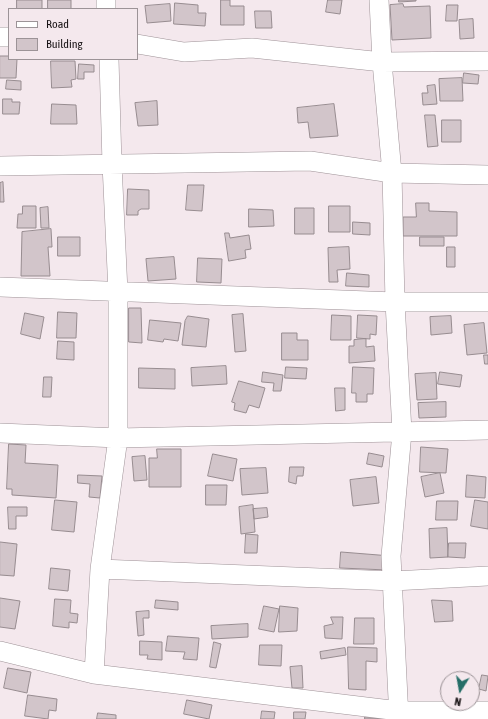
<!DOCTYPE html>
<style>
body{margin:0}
#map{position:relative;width:488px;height:719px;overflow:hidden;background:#f4e8ed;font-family:"Asap Condensed",sans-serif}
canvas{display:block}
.legend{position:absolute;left:8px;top:8px;width:130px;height:52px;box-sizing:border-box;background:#f4e8ed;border:1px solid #9c9397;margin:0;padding:5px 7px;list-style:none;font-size:12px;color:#181315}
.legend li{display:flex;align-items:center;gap:8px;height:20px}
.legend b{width:20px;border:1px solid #9c9397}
.north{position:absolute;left:440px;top:671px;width:40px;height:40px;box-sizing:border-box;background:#f4e8ed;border:1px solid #9c9397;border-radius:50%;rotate:191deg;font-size:11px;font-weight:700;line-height:16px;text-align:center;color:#181315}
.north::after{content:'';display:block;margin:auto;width:14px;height:18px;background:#256e68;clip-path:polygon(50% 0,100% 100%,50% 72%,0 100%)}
</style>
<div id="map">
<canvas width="488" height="719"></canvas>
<ul class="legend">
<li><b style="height:5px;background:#fff"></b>Road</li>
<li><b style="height:11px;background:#d2c5ca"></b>Building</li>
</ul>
<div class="north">N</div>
</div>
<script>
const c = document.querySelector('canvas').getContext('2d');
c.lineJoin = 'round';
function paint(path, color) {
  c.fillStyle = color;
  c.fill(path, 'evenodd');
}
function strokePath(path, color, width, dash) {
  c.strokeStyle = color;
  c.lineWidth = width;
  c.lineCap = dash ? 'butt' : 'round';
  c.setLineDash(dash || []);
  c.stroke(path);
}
const building = new Path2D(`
 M17,0H42V9H17Z
 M48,0H71V9H48Z
 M221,0H230V6H244V25H221Z
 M328,0H342L340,14L326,12Z
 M399,0H416V1L399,2Z
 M175,3L198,5V13H206L205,26L174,24Z
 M170,4L171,21L147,23L145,6Z
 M403,4L404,7L430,6L431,38L392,40L390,5Z
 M447,5H458L457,21H446Z
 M255,11H271L272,28H256Z
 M473,19L474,38L460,39L459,20Z
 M0,56H9V59H17L16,78H0Z
 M51,61H75L76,79L71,80L72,87L52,88Z
 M79,64L94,65V72H84V79H78Z
 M464,73L479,75L478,84L463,83Z
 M462,78L463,101H440L439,79Z
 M7,80L21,81V90L6,89Z
 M435,85L437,104L423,105L422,93H428L427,86Z
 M3,99H12V102H20L19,114H3Z
 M157,101L158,125L138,126L135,103Z
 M52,104L76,105L77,124H51Z
 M334,104L338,136L310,138L308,122L298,123L297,108Z
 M425,115H435L438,146L428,147Z
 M442,120H461V142H442Z
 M3,182L4,202H0V183Z
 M188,185H204L202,211L186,210Z
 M128,189L149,190V209H141L138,211V215H127Z
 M416,203H429V211L457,212V236H403V217H416Z
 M23,206H36V228H17L18,214H22Z
 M329,206H350V232H329Z
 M48,207L49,228H41L40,208Z
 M295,208H314V234H295Z
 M249,209L273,210L274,226L249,227Z
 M353,222L370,223V235L353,234Z
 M51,229L52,247H48L50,276H21L22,232Z
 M225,233H229L230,238L249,235L251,249L245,250L246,258L229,261Z
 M58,237H80V256H58Z
 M420,237H444V246H420Z
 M349,247L350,269L337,270L338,282H329L328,248Z
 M447,247H455V267H447Z
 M174,257L176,279L148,281L146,259Z
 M198,258L222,259L221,283L197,282Z
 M347,273L369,275V287L346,286Z
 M129,308H141L142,343L129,342Z
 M58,312L77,313L76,338H57Z
 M25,313L44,317L40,339L21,334Z
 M243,314L246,351L235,352L232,315Z
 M332,315L351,316V340H331Z
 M358,315L377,316L376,335L370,334V339L357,338Z
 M188,316L209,319L206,347L182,345L185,321Z
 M451,316L452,333L431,335L430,317Z
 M150,320L181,323L178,341L164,339L163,342L148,340Z
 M484,323L487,353L467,355L464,325Z
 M282,333H297V340H308V360H282Z
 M366,339V347L374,346L375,361L349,363V346H354V340Z
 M58,341L74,342V360L57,359Z
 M484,355H488V364H485Z
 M226,366L227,384L192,386L191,368Z
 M286,367L307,368L306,379L285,378Z
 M353,367L374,368L373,394H367V402H356V393H352Z
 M139,368L175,369V389L139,388Z
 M263,372L283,375L281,391H273L274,383L262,382Z
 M440,372L462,375L460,387L438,384Z
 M436,373L437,399L417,400L415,374Z
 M44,377H52L51,397H43Z
 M239,381L265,388L259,408L249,405L246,413L234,410L235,403L232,402Z
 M335,388H345V410L336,411Z
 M446,402V417L419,418L418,403Z
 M9,444L26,445L25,463L58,465L56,498L12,495V489H7Z
 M421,447L448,449L446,473L420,472Z
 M157,449H181V487H149V458H157Z
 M369,453L384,456L382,467L367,464Z
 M213,454L237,459L233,481L208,476Z
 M145,456L147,480L134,481L132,457Z
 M290,467H304L303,476H297L296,484L289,482Z
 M266,468L268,493L242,495L240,469Z
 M440,473L444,493L425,497L421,477Z
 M78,475L102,476L100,498L89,497L90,484L78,483Z
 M467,475L486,477L485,498L466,497Z
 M376,477L379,503L353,506L350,480Z
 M206,485H227L226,505H206Z
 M55,500L77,502L74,532L52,530Z
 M475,500L488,502V529L471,526Z
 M437,501H458L457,520H436Z
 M253,505L255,532L241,534L239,507Z
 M8,507H27V516H16V529H9Z
 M267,508L268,517L254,519L253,509Z
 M447,528L448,557L430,558L429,529Z
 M246,534L258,535L257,553H245Z
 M0,542L17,544L14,576L0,575Z
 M449,543H466L465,558L448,557Z
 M341,552L391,556L387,570L340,568Z
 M51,568L70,570L68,591L49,589Z
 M0,598L20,601L15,629L0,627Z
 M55,599L71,600L70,613L78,614L77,623L69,622V628L53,626Z
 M156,600L178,602V610L155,608Z
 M432,600L452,601L453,621L435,622Z
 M264,606L279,609L274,632L259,629Z
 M280,606L298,608L297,631L279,632Z
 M149,611V618H143L144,635L138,636L136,612Z
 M331,617H343L342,639L325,638L324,626L333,624Z
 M355,618H374V644H354Z
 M248,624V637L212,639L211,626Z
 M168,636L199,638L197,660L183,659L185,652L166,651Z
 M140,641L162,642V660L147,659L148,655H140Z
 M214,642L221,644L216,668L210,667Z
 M260,645H282L281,666L259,665Z
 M348,647L377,648V662L366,661V690L349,689Z
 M345,648L346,655L321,659L320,652Z
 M302,666L303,688H292L290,667Z
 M8,668L31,672L27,693L4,688Z
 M482,675L488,676L486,691L479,689Z
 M28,695L57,699L56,711L49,710L48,719L25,716Z
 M187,700L212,705L209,719L184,714Z
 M262,711L275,712L274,719H261Z
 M294,712H306L305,719H294Z
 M98,713L116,715V719H97Z
 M365,717L399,718L365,719Z`);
const minor = new Path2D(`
 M106,0V9
 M379,0L382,62L392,173L395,302L402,432L391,556L399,719
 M0,37H9
 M137,44L184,52L252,48L382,62L488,61
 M0,166L310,161L392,173L488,175
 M0,287L395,302H488
 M0,433L118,438L488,430
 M100,569L393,581L488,576
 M0,651L94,674L399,711H488
 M94,674L100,569L118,438V292L112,164L109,59`);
paint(building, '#d2c5ca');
strokePath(building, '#978c90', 1);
strokePath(minor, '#9e9297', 20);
strokePath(minor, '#fff', 19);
</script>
